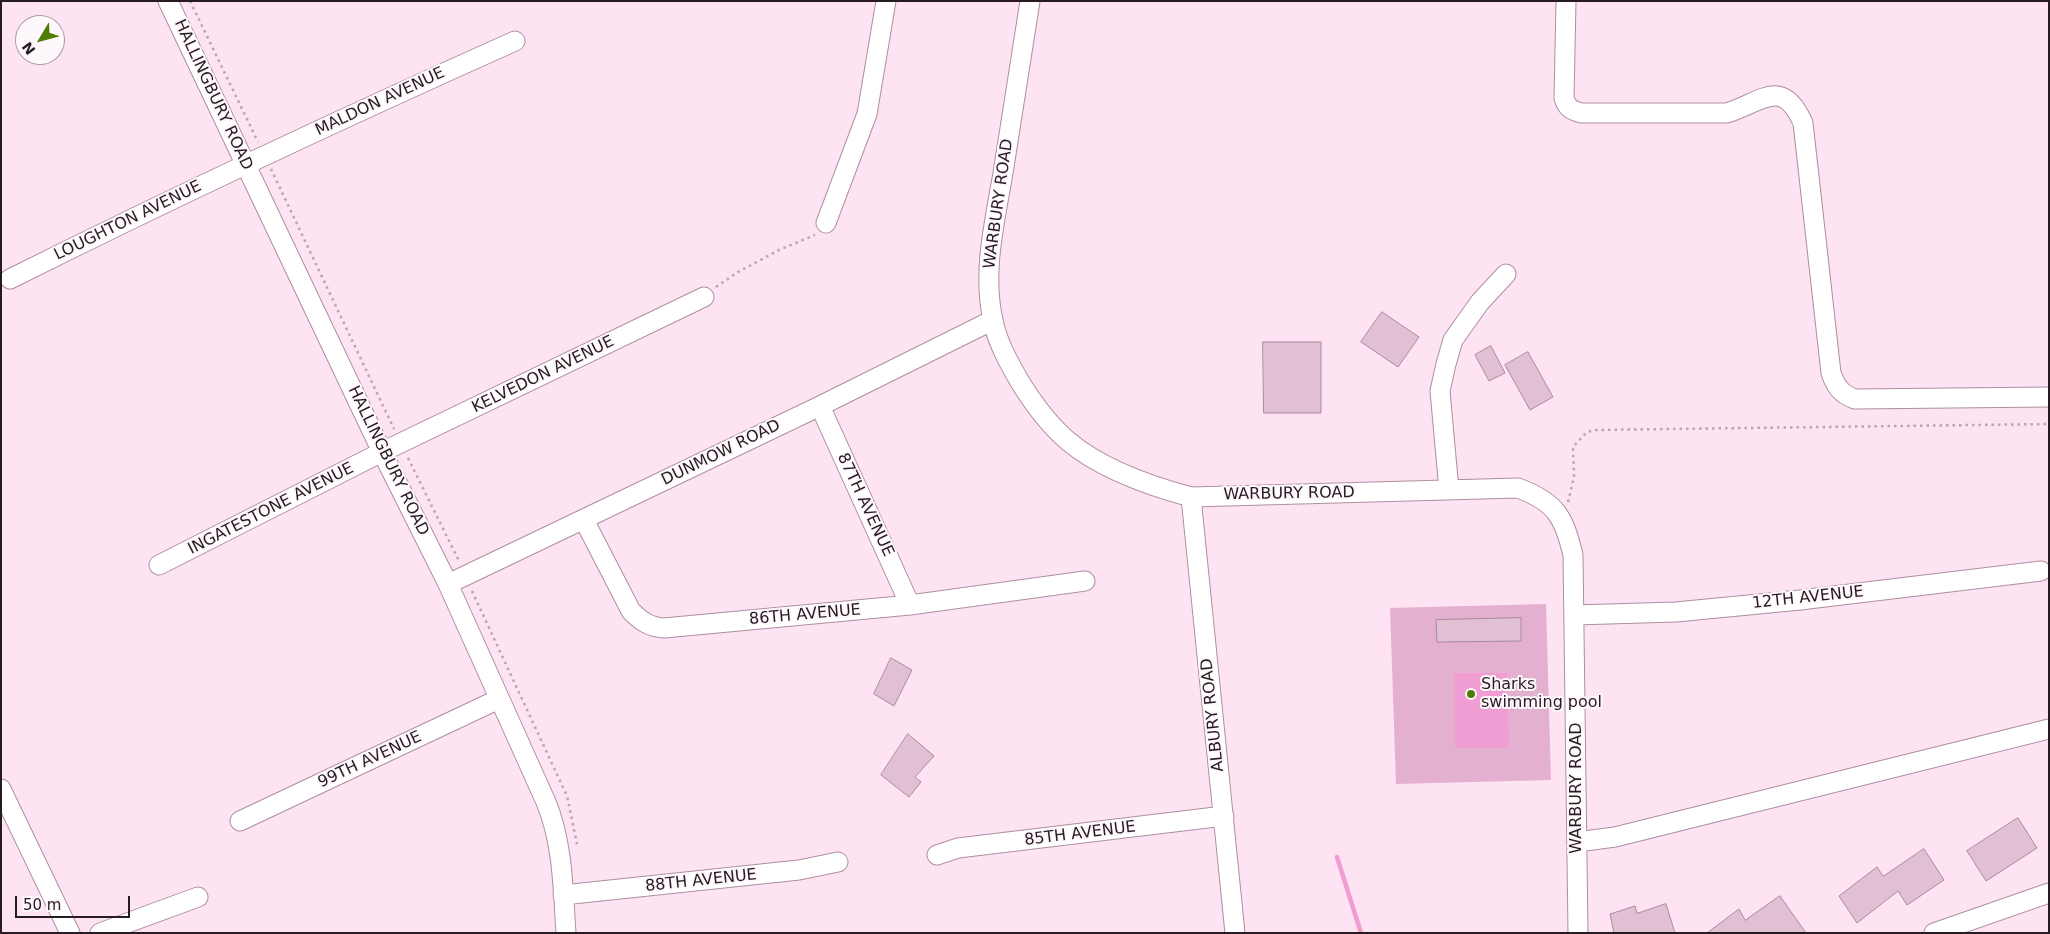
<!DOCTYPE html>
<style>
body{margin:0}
#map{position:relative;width:2050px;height:934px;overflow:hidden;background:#fee3f3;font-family:"DejaVu Sans",sans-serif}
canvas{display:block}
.frame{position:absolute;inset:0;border:2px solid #271b23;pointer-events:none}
.north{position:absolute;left:15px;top:15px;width:50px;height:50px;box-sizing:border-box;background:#fef7fb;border:1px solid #a89fa5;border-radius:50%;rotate:233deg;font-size:14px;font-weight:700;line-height:20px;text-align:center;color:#271b23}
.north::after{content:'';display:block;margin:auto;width:18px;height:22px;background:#4e7c04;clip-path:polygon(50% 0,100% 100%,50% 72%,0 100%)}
.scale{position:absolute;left:15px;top:896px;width:115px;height:22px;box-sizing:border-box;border:2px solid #271b23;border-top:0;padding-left:6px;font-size:15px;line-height:18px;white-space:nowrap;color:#271b23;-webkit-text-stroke:4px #fef7fb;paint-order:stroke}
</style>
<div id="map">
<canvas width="2050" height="934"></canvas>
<div class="frame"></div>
<div class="north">N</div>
<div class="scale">50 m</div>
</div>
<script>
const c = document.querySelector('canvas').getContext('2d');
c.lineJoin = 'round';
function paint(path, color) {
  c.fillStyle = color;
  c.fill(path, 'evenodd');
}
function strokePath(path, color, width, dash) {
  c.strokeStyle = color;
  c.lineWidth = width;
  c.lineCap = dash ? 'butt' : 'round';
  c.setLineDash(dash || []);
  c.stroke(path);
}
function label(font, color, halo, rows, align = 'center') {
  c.font = font + ' "DejaVu Sans",sans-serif';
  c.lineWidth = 4;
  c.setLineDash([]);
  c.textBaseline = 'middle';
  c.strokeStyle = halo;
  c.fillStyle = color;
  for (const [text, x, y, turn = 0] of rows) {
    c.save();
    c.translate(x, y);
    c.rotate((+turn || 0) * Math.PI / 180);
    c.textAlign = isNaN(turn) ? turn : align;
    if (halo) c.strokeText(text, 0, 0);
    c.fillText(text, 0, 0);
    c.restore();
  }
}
const green = new Path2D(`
 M1546,604L1551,780L1396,784L1390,608Z`);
const water = new Path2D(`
 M1454,673H1507L1509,748H1455Z`);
const stream = new Path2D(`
 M1337,857L1361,933`);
const building = new Path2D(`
 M1382,312L1419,337L1398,367L1361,342Z
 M1263,342H1321V413H1264Z
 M1491,346L1505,373L1489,381L1475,355Z
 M1528,352L1553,397L1530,410L1505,365Z
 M1521,618V641L1437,642L1436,620Z
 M891,658L912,670L894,706L874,694Z
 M908,734L934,756L915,777L921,782L909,797L881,775Z
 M2018,818L2037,848L1986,881L1967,851Z
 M1924,849L1944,880L1907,905L1898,891L1857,923L1839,896L1877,867L1883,876Z
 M1780,896L1806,933H1707L1739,909L1745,920Z
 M1666,904L1675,933H1614L1610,914L1635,906L1637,913Z`);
const path = new Path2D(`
 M190,1L258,142
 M271,169L394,429
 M716,287L738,272L781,249L815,235
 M408,458L459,561
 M1568,502L1574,477L1573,447L1587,432L1595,430L2049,424
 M472,591L567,796L577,844`);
const minor = new Path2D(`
 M168,1L382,452L448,584L546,802C563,843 563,889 566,933
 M1030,1C1021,59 1012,116 1003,173C995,221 982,272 993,320C997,342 1009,363 1020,382C1033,403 1049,425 1068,441C1101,469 1150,486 1191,497L1518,488C1556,502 1564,517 1573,555L1578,933
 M1566,1L1564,98C1567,108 1571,110 1581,113H1727C1762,102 1782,76 1803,123L1831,373C1836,387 1841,394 1855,399L2049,397
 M826,223L867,114L886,1
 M10,279C176,196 345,117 515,41
 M820,406L910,605
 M1449,490L1440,391L1446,364L1453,340L1480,302L1506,274
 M1191,497L1235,933
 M584,520L631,611C641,621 649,627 664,628L910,605L1085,581
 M159,565L382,452L704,297
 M448,584L820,406L993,320
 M1574,615L1676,612L1800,600L2041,571
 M1,789L70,933
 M240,821L499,699
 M1577,842L1615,837L2049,729
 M937,855L958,848L1224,816
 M563,895L799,870L838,862
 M100,933L198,897
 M1934,933L2049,893`);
const markers = [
 [1471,694,5,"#4e7c04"]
];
const streetNames = [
 ["HALLINGBURY ROAD",213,95,65],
 ["MALDON AVENUE",380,102,-25],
 ["WARBURY ROAD",999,204,-82],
 ["LOUGHTON AVENUE",128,221,-26],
 ["KELVEDON AVENUE",543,375,-26],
 ["DUNMOW ROAD",721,453,-26],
 ["HALLINGBURY ROAD",388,461,64],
 ["WARBURY ROAD",1289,494,-1],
 ["87TH AVENUE",865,505,65],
 ["INGATESTONE AVENUE",271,509,-27],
 ["12TH AVENUE",1808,598,-6],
 ["86TH AVENUE",805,615,-5],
 ["ALBURY ROAD",1213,715,-96],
 ["99TH AVENUE",370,760,-25],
 ["WARBURY ROAD",1577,788,-90],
 ["85TH AVENUE",1080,834,-7],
 ["88TH AVENUE",701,881,-6]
];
const poiNames = [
 ["Sharks",1481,685],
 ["swimming pool",1481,703]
];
paint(green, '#e3b0cf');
paint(water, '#ef9dd2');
strokePath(stream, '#ef9dd2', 4.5);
paint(building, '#e1c0d4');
strokePath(building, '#a98a9d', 1);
strokePath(minor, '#ad8fa1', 21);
strokePath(path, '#bba4b2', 2.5, [2.5, 4]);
strokePath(minor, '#fff', 19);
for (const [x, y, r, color] of markers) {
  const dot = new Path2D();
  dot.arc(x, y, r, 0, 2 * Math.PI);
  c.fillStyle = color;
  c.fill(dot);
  strokePath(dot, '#fef7fb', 2);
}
label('16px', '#271b23', '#fef7fb', streetNames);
label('16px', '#271b23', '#fef7fb', poiNames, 'left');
</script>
